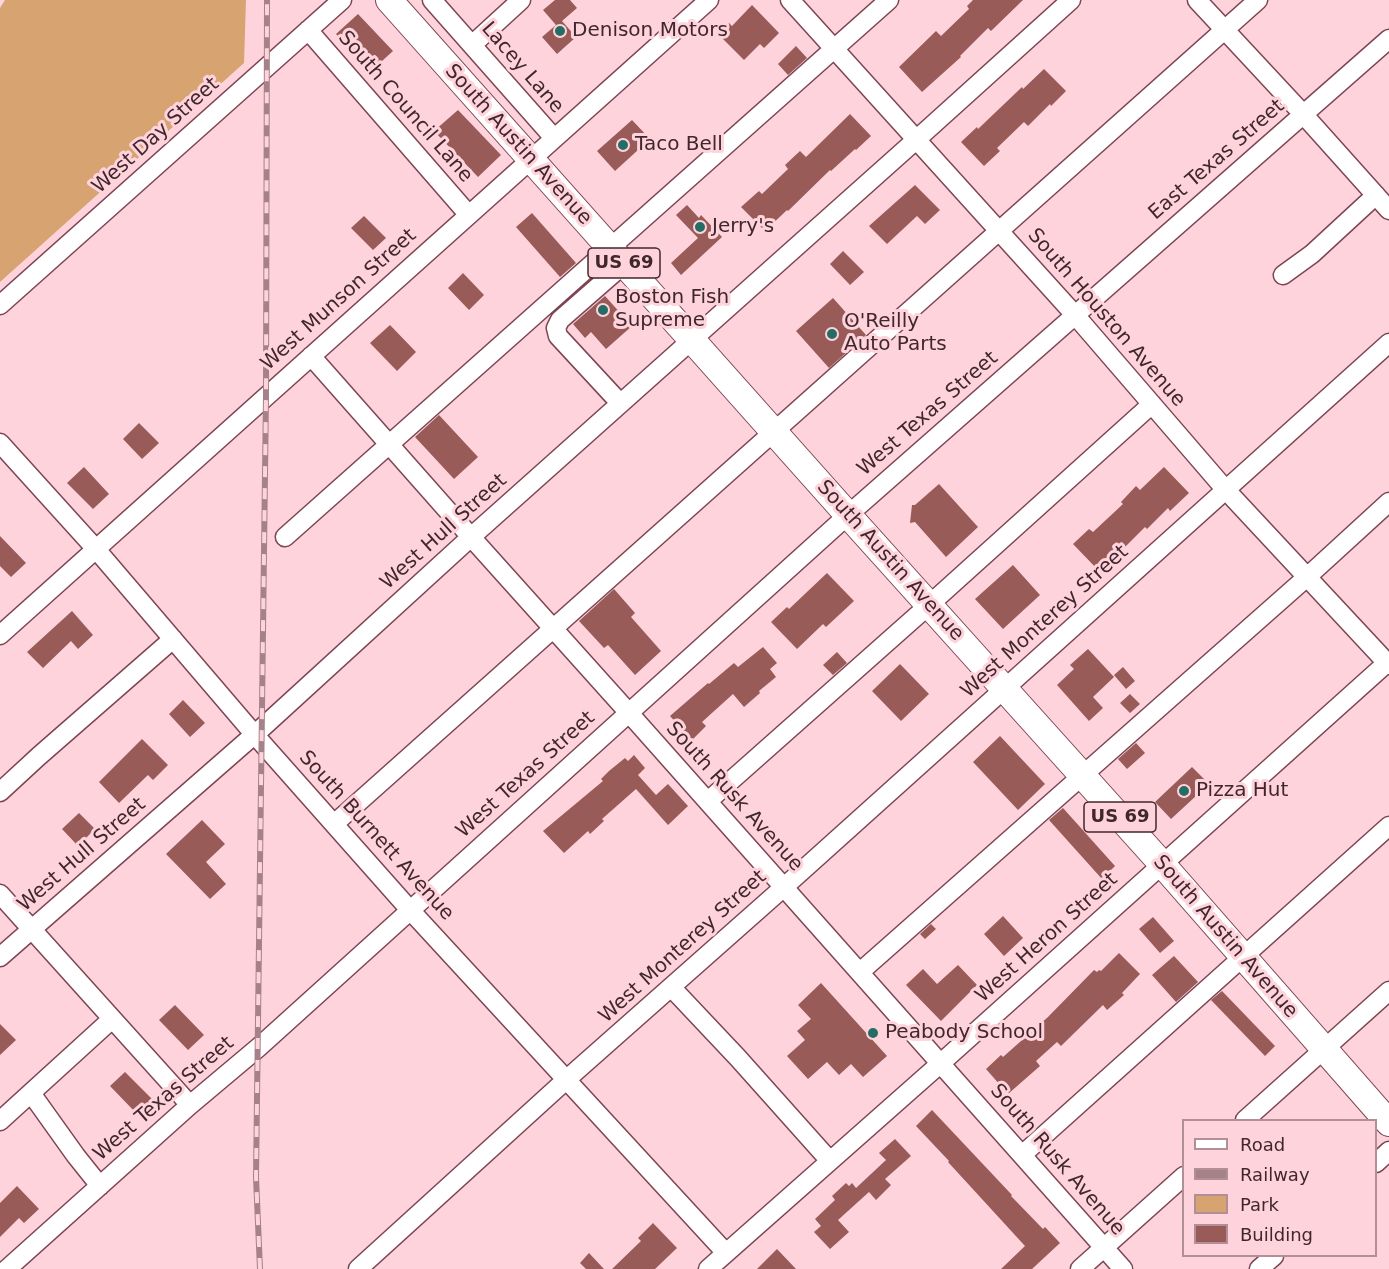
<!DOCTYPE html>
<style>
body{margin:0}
#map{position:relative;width:1389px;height:1269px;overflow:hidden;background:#fed3dc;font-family:"DejaVu Sans",sans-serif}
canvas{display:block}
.legend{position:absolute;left:1182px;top:1119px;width:195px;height:138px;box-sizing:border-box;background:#fed3dc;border:2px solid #b28e96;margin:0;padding:8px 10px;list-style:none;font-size:18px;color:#41272d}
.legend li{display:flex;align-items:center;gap:12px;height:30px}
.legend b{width:30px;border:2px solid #b28e96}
</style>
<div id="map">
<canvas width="1389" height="1269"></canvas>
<ul class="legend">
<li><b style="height:8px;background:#fff"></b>Road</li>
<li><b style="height:8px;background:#a58289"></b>Railway</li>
<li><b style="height:16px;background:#d7a371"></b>Park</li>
<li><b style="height:16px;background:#985b57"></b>Building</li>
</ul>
</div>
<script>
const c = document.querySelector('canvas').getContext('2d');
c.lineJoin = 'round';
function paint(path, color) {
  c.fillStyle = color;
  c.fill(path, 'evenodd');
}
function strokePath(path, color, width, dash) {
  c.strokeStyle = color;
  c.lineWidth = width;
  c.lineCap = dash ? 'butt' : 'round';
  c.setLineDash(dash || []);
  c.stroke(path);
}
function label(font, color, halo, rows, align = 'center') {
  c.font = font + ' "DejaVu Sans",sans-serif';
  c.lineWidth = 6;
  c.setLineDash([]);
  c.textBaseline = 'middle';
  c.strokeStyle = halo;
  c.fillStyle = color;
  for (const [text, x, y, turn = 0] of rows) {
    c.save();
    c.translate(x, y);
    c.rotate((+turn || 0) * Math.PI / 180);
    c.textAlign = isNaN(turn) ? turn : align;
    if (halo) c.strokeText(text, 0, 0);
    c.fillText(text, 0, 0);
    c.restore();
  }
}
const green = new Path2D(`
 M5,0H246L244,63L0,282V8Z`);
const building = new Path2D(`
 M555,0H570L577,8L562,21L576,37L557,54L542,37L556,25L543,10Z
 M973,0H1023L991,31L988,28L960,56L961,57L922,92L899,67L936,31L941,36L969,9L967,6Z
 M752,5L779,33L764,48L760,44L744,60L718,34L729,23L732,26Z
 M358,14L393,51L371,71L336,34Z
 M796,46L807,58L788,75L778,64Z
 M1044,69L1066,91L1051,106L1050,104L1028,126L1024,122L997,148L1000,151L984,166L961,142L977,127L978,129L1022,87L1023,89Z
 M458,110L501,155L478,177L434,131Z
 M850,114L871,136L856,150L855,149L831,171L830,170L788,211L787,210L765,231L741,207L759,191L762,194L788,169L785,165L800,151L806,157Z
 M632,120L650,139L615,171L597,151Z
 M915,185L940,210L925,224L917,216L887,244L869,226Z
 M687,205L699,218L701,215L722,237L681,275L671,263L698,238L676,215Z
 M532,213L576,263L560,277L516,227Z
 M364,216L386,238L373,250L351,228Z
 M843,251L864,272L850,285L830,264Z
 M463,273L484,295L469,310L448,288Z
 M605,296L632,326L606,349L591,332L585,338L573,324Z
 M833,298L866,335L829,368L796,331Z
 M390,325L416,352L397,371L370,343Z
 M439,415L478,457L454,479L415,437Z
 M139,423L159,443L142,459L123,439Z
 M84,467L109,494L93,509L67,483Z
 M1164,467L1189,493L1170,511L1168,508L1147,529L1145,527L1100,572L1073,544L1089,529L1093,532L1123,504L1121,502L1136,486L1140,490Z
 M939,484L978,527L946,557L915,522L910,523L912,505H915Z
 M0,536L26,563L11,577L0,566Z
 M1013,565L1040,595L1003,629L975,599Z
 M827,573L854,601L826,627L823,624L797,649L771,622L787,607L789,609Z
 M614,589L635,613L631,617L661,651L635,675L608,645L604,648L579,621Z
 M72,611L93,635L78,649L71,641L43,668L27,652Z
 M763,647L777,663L770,669L776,677L759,691L760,693L744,707L733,694L702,722L706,726L692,740L670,716L708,683L709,684L734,663L738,667Z
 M1088,649L1114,677L1093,697L1103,708L1089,721L1057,685L1074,669L1070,665Z
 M837,652L847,663L833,675L823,665Z
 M900,664L929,694L901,721L872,691Z
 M1123,667L1135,681L1126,689L1114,675Z
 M1130,694L1140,704L1130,713L1120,703Z
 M183,700L205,723L190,737L169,714Z
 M1000,736L1045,784L1018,810L973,762Z
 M142,739L168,765L153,780L148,775L119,803L99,782Z
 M1136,743L1145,753L1127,769L1118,759Z
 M634,755L645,768L638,775L656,795L668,784L688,806L668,825L636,789L602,819L604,821L590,834L588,831L564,853L543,831L603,781L601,779L609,771L625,758L628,761Z
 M1192,767L1209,784L1171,819L1155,802Z
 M1063,808L1115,866L1102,879L1049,820Z
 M79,813L95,829L78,846L62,829Z
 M202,820L225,844L206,862L226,884L210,899L166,854Z
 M1003,916L1023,938L1004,956L984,934Z
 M1153,917L1174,941L1160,953L1139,929Z
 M931,924L936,929L925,939L920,934Z
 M1119,953L1140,974L1122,993L1124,995L1107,1010L1103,1005L1061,1046L1057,1042L1036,1061L1040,1066L1008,1094L986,1069L1001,1055L1003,1057L1048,1017L1094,970L1097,972L1099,970L1101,971Z
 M1174,956L1198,982L1176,1002L1152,975Z
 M958,965L977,985L941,1021L906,985L923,969L937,984Z
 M821,983L887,1056L863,1077L851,1064L839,1075L827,1062L808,1079L787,1056L805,1040L797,1031L811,1019L798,1005Z
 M1222,991L1275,1046L1265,1056L1211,1000Z
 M175,1005L204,1035L188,1050L159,1020Z
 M0,1024L16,1040L0,1055Z
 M125,1072L152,1099L137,1114L110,1086Z
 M932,1110L1012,1195L1011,1196L1043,1229L1045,1227L1060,1243L1032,1269H1001L1025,1246L948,1162L949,1161L916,1126Z
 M895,1139L911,1156L885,1179L891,1185L876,1200L869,1192L838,1220L849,1232L830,1249L814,1232L821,1226L815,1219L835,1200L832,1196L846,1183L849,1186L852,1183L856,1188L886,1160L879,1153Z
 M17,1186L39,1209L24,1223L19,1218L0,1237V1203Z
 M653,1223L677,1248L655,1269H612L641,1241L638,1238Z
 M777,1249L796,1269H757Z
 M589,1253L604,1269H586L580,1263Z`);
const minor = new Path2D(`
 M432,0L554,138
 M790,0L1075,315L1225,489L1389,665
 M1197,0L1303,114L1389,210
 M308,30L468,214
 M472,45L521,0
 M1283,275L1312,254L1376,195
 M0,305L342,0
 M311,356L471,537L629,713L1123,1269
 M620,403L558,336L556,328L560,320L624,264
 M0,443L95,548L254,734L410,910L726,1253
 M285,537L889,0
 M0,635L709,0
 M0,792L39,756L173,639
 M708,801L929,605L1152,404
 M334,824L1258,0
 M0,894L190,1105
 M0,957L263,727L471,537L917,139L1071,0
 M860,972L1307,577L1389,502
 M671,987L738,1058L830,1161
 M31,1093L76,1156L100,1186
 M1245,1120L1389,991
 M0,1121L112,1019
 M1022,1155L1389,826
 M1376,1163L1389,1151
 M7,1269L190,1105L259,1047L848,515L1389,39
 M358,1269L567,1079L784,887L1389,343
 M708,1269L941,1063L1389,661
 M1080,1269L1184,1176
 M1259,1269L1274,1256`);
const highway = new Path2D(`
 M389,0L848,515L1162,864L1389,1123`);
const rail = new Path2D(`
 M260,1269L256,1177L266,396L267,0`);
const markers = [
 [560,31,6,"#246d64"],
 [623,145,6,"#246d64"],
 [700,227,6,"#246d64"],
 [603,310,6,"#246d64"],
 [832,334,6,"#246d64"],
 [1184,791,6,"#246d64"],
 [873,1033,6,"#246d64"]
];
const shields = [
 [624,263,72],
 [1120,817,72]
];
const shieldNames = [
 ["US 69",624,263],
 ["US 69",1120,817]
];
const poiNames = [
 ["Denison Motors",572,31],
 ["Taco Bell",635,145],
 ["Jerry's",712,227],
 ["Boston Fish",615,298],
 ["Supreme",615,321],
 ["O'Reilly",844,322],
 ["Auto Parts",844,345],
 ["Pizza Hut",1196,791],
 ["Peabody School",885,1033]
];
const streetNames = [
 ["Lacey Lane",522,68,49],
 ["South Council Lane",405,107,49],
 ["West Day Street",156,136,-42],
 ["South Austin Avenue",518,145,48],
 ["East Texas Street",1217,160,-41],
 ["West Munson Street",339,300,-42],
 ["South Houston Avenue",1106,318,49],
 ["West Texas Street",928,414,-41],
 ["West Hull Street",444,532,-42],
 ["South Austin Avenue",890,561,48],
 ["West Monterey Street",1045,622,-42],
 ["West Texas Street",526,775,-42],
 ["South Rusk Avenue",734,797,48],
 ["South Burnett Avenue",376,836,48],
 ["West Hull Street",82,855,-41],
 ["South Austin Avenue",1225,937,49],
 ["West Heron Street",1047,938,-42],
 ["West Monterey Street",683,947,-42],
 ["West Texas Street",164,1099,-41],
 ["South Rusk Avenue",1057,1160,49]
];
paint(green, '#d7a371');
paint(building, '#985b57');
strokePath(minor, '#7e4454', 21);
strokePath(highway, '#7e4454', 28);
strokePath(minor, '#fff', 18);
strokePath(highway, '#fff', 26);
strokePath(rail, '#a58289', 6);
strokePath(rail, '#fed3dc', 4, [11]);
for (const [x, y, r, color] of markers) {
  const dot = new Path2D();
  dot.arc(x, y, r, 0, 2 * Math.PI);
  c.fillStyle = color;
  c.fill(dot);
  strokePath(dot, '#fed3dc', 2);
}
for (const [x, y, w] of shields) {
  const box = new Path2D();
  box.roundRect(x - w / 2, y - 15, w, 30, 4.5);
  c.fillStyle = '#fed3dc';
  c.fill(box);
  strokePath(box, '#41272d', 1.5);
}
label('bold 18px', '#41272d', null, shieldNames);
label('20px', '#41272d', '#fed3dc', poiNames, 'left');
label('20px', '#41272d', '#fed3dc', streetNames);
</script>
